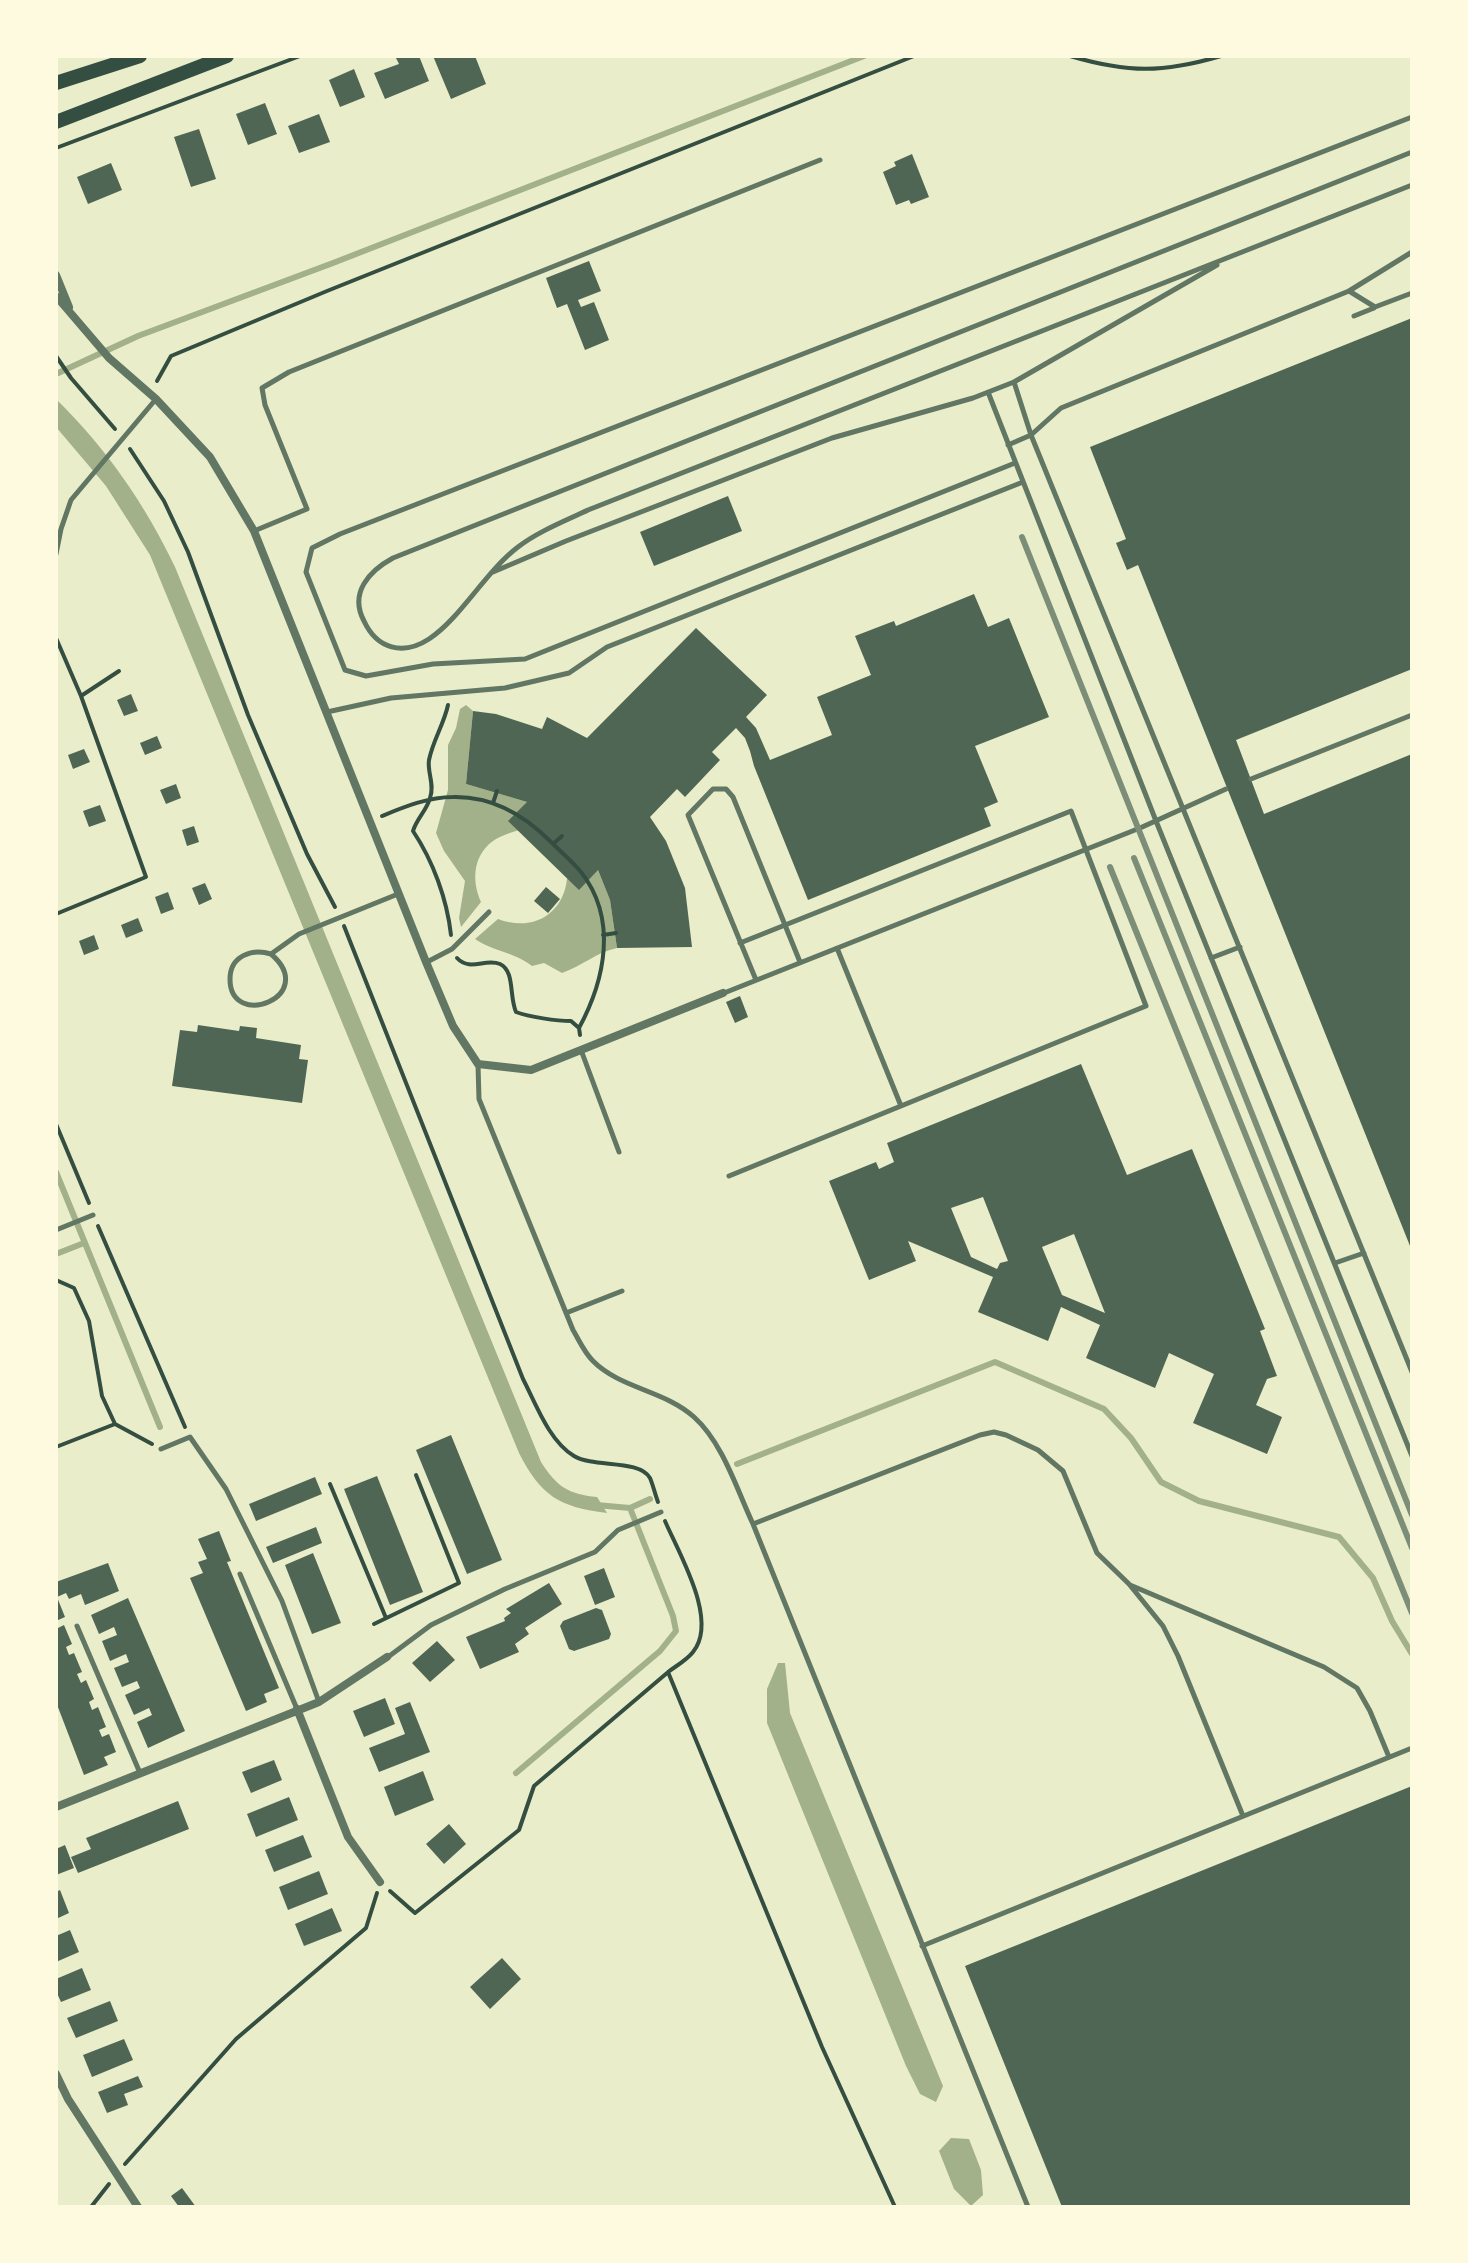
<!DOCTYPE html>
<style>
body{margin:0}
#map{position:relative;width:1468px;height:2263px;overflow:hidden;background:#e9edc9;font-family:"Asap Condensed",sans-serif}
canvas{display:block}
.frame{position:absolute;inset:0;border:58px solid #fefae0;pointer-events:none}
</style>
<div id="map">
<canvas width="1468" height="2263"></canvas>
<div class="frame"></div>
</div>
<script>
const c = document.querySelector('canvas').getContext('2d');
c.lineJoin = 'round';
function paint(path, color) {
  c.fillStyle = color;
  c.fill(path, 'evenodd');
}
function strokePath(path, color, width, dash) {
  c.strokeStyle = color;
  c.lineWidth = width;
  c.lineCap = dash ? 'butt' : 'round';
  c.setLineDash(dash || []);
  c.stroke(path);
}
const water = new Path2D(`
 M56,399C106,448 145,504 175,567L541,1462C557,1487 568,1494 597,1497L607,1513C559,1507 541,1496 519,1453L150,555L106,486L56,427Z
 M466,705L473,711L466,784L527,802L532,824C521,831 508,832 496,839C473,853 471,880 481,902L461,927L459,918L465,881L444,851L436,833L448,790V745L456,728L460,709Z
 M598,870L610,900L617,948C597,952 582,966 562,973L544,963L532,966C512,951 494,952 475,939L498,919C532,932 563,915 567,879L581,872Z
 M778,1663H785L790,1713L943,2086L936,2102L920,2094L906,2066L767,1723V1689Z
 M951,2138L969,2139L981,2170L983,2195L971,2206L954,2189L939,2151Z`);
const stream = new Path2D(`
 M56,374L138,336L333,263L864,56
 M56,1172L160,1427
 M56,1254L84,1243
 M737,1464L995,1362L1104,1409L1131,1438L1161,1482L1199,1501L1339,1537L1373,1578L1392,1621L1412,1654
 M596,1505L630,1508L650,1499
 M516,1773L660,1651L676,1631L673,1616L630,1508`);
const building = new Path2D(`
 M395,56H419L429,81L385,99L374,73L399,64Z
 M433,56H475L486,84L451,99Z
 M354,69L365,97L340,107L329,80Z
 M265,103L277,134L248,145L236,114Z
 M319,114L330,142L299,153L288,126Z
 M199,129L216,179L191,187L174,137Z
 M912,154L929,197L911,204L909,200L896,205L883,172L896,166L894,162Z
 M111,163L122,190L88,204L77,177Z
 M589,261L601,291L578,300L581,307L594,302L609,340L585,350L567,304L557,308L546,278Z
 M1412,318V669L1236,740L1264,814L1412,754V1251L1138,565L1127,570L1116,543L1126,539L1090,447Z
 M728,496L742,531L654,566L640,532Z
 M974,594L988,627L1009,618L1049,717L975,746L998,802L984,808L991,826L808,900L754,766L750,751L745,738L736,728L712,752L720,760L685,797L677,789L650,817L666,841L685,888L692,947L617,948L610,900L598,870L579,890L508,821L527,802L466,784L473,711L496,714L542,729L547,717L587,738L696,628L767,695L746,717L756,728L770,760L832,735L817,697L871,675L855,636L894,621L896,626Z
 M131,694L138,711L124,716L117,700Z
 M157,736L162,748L145,755L140,743Z
 M84,749L90,762L73,769L68,755Z
 M176,784L181,798L166,804L160,790Z
 M100,805L106,821L89,827L83,811Z
 M194,826L199,842L187,846L182,830Z
 M205,883L212,899L199,905L192,888Z
 M546,887L560,899L548,913L534,901Z
 M168,892L174,909L161,914L155,897Z
 M138,918L143,931L126,938L121,925Z
 M94,935L99,949L84,955L79,941Z
 M740,996L748,1017L735,1023L726,1002Z
 M198,1025L239,1031L240,1026L257,1028L256,1038L301,1045L299,1059L308,1060L302,1103L172,1086L180,1030L197,1032Z
 M1081,1064L1127,1175L1192,1149L1265,1329L1260,1331L1277,1376L1267,1379L1256,1405L1282,1417L1267,1454L1193,1423L1214,1374L1169,1353L1155,1388L1086,1358L1100,1325L1061,1307L1048,1341L978,1312L993,1277L908,1241L916,1261L869,1280L829,1181L876,1162L879,1169L894,1162L887,1143ZM983,1197L1008,1261L1000,1263L997,1269L971,1257L951,1208ZM1074,1234L1105,1313L1062,1295L1042,1247Z
 M451,1435L502,1560L467,1574L416,1450Z
 M377,1476L423,1592L390,1605L344,1489Z
 M315,1477L322,1494L256,1521L249,1504Z
 M316,1527L322,1543L273,1563L266,1547Z
 M219,1531L231,1561L227,1562L279,1688L264,1694L267,1702L246,1711L190,1578L203,1573L198,1562L207,1559L198,1539Z
 M313,1553L341,1623L312,1634L285,1565Z
 M108,1563L119,1591L85,1605L81,1594L69,1599L66,1593L57,1597L65,1617L56,1621V1582Z
 M604,1568L615,1597L595,1605L584,1576Z
 M549,1583L562,1604L525,1628L529,1634L515,1644L519,1652L480,1669L466,1637L505,1621L504,1618L511,1613L506,1609Z
 M128,1598L185,1731L148,1748L137,1722L152,1715L149,1708L134,1715L125,1695L140,1688L137,1681L122,1687L114,1668L129,1662L126,1654L110,1661L102,1641L117,1635L114,1627L99,1634L91,1615Z
 M596,1608L602,1610L611,1634L609,1639L574,1651L569,1649L560,1626L563,1621Z
 M64,1625L72,1644L66,1647L69,1655L74,1653L82,1672L77,1674L81,1683L86,1680L94,1699L89,1702L92,1710L98,1707L106,1727L99,1730L102,1737L109,1734L116,1752L104,1757L108,1765L84,1775L56,1702V1629Z
 M437,1641L455,1660L430,1682L412,1663Z
 M385,1698L395,1724L364,1737L353,1711Z
 M410,1702L430,1752L379,1772L369,1748L405,1734L395,1708Z
 M274,1760L282,1780L251,1793L242,1772Z
 M423,1771L434,1800L395,1816L384,1787Z
 M1412,1786V2207H1062L965,1966Z
 M289,1797L298,1820L256,1837L247,1814Z
 M178,1801L189,1829L78,1873L71,1857L91,1849L86,1838Z
 M449,1824L466,1844L444,1864L426,1844Z
 M303,1835L312,1857L274,1872L265,1850Z
 M65,1845L74,1868L56,1875V1849Z
 M319,1871L328,1894L288,1910L279,1887Z
 M60,1890L69,1913L56,1919V1892Z
 M332,1908L342,1931L304,1946L295,1924Z
 M70,1930L79,1952L56,1962V1936Z
 M502,1958L521,1979L490,2009L470,1987Z
 M82,1968L91,1990L61,2002L56,1991V1979Z
 M110,2001L118,2021L76,2038L67,2018Z
 M124,2039L133,2060L92,2077L83,2055Z
 M138,2076L143,2087L124,2094L128,2105L107,2113L98,2092Z
 M182,2188L196,2207H179L171,2196Z`);
const path = new Path2D(`
 M1070,56C1128,73 1163,73 1221,56
 M56,148L300,56
 M56,356L71,378L115,429
 M157,381L171,356L327,291L914,56
 M130,449L164,501L188,552L248,715L307,854L335,907
 M56,638L81,696L146,877L56,914
 M81,696L119,671
 M448,705C444,724 433,740 429,760C427,772 435,785 430,798C427,810 417,818 413,831C433,861 447,899 451,935
 M493,803L497,791
 M382,816C404,807 428,797 453,797C492,796 523,814 550,841C560,851 572,861 581,872C618,919 605,980 579,1028
 M553,844L562,836
 M344,926L523,1379C536,1404 549,1441 574,1456C594,1468 639,1459 650,1478C653,1485 655,1494 658,1502
 M603,935L616,933
 M457,958C470,972 485,958 500,964C515,971 509,996 516,1012C529,1017 557,1021 571,1021L579,1028L580,1035
 M56,1124L89,1203
 M98,1226L185,1427
 M56,1280L74,1288L89,1321L102,1396L115,1424
 M56,1447L115,1424L152,1444
 M330,1484L386,1618
 M665,1521C679,1554 719,1620 693,1652C687,1660 676,1666 668,1672L822,2047L895,2207
 M374,1624L459,1583L416,1475
 M390,1891L415,1913L519,1830L534,1786L667,1673
 M125,2164L236,2039L366,1928L377,1893
 M91,2207L109,2184`);
const service = new Path2D(`
 M1412,152L393,558C369,571 349,593 364,621C377,649 403,656 429,639C460,619 486,571 518,547C539,531 565,521 588,510L1412,185
 M1349,291L1375,307L1412,293
 M1354,316L1374,308
 M1014,382L1031,435L1412,1372
 M988,392L1156,821L1412,1456
 M1008,445L1031,435L1061,408L1349,291L1412,252
 M1015,463L525,659L433,664L366,676L345,670L306,572L312,548L340,534L1412,117
 M254,531L307,509L265,405L262,388L289,372L820,160
 M56,554L61,529L71,500L156,399
 M493,572L566,541L832,438L973,398L1014,382L1217,265
 M327,712L391,698L505,688L569,673L607,647L1023,482
 M1251,779L1412,715
 M740,943L1071,811L1146,1006L901,1106L837,948
 M271,954C320,996 230,1031 230,979C230,956 252,948 271,954L299,934L398,894
 M1211,958L1240,947
 M427,962L452,949L489,912
 M756,980L688,815L713,789H726L733,797L800,962
 M724,993L1140,828L1226,789
 M581,1050L619,1152
 M478,1065L479,1099L573,1330C579,1340 584,1352 593,1361C621,1389 664,1390 694,1417C723,1443 737,1490 753,1524L1028,2207
 M729,1176L901,1106
 M56,1230L93,1215
 M1335,1263L1364,1253
 M566,1313L622,1291
 M161,1449L190,1437L226,1489L282,1601L319,1702
 M753,1524L980,1435L994,1432L1006,1435L1038,1450L1063,1471L1097,1553L1129,1584L1163,1626L1178,1656L1243,1816
 M240,1574L297,1709
 M1130,1585L1324,1667L1357,1688L1370,1711L1389,1757
 M77,1626L140,1773
 M388,1657L431,1625L505,1589L595,1552L618,1530L661,1512
 M922,1946L1412,1748`);
const minor = new Path2D(`
 M56,275L69,307
 M56,296L109,358L156,399L210,457L254,531L426,962L453,1026L478,1064L531,1070L723,993
 M297,1709L348,1837L380,1882
 M56,1807L319,1702L387,1657
 M56,2074L68,2099L138,2207`);
const secondary = new Path2D(`
 M56,83L140,56
 M56,122L227,56`);
const rail = new Path2D(`
 M1022,537L1412,1515
 M1134,858L1412,1548
 M1110,867L1412,1613`);
paint(water, '#a3b18a');
strokePath(stream, '#a3b18a', 6);
paint(building, '#4f6655');
strokePath(path, '#344e41', 4);
strokePath(service, '#617663', 5);
strokePath(minor, '#617663', 8);
strokePath(secondary, '#344e41', 14);
strokePath(rail, '#7c8e77', 6);
</script>
